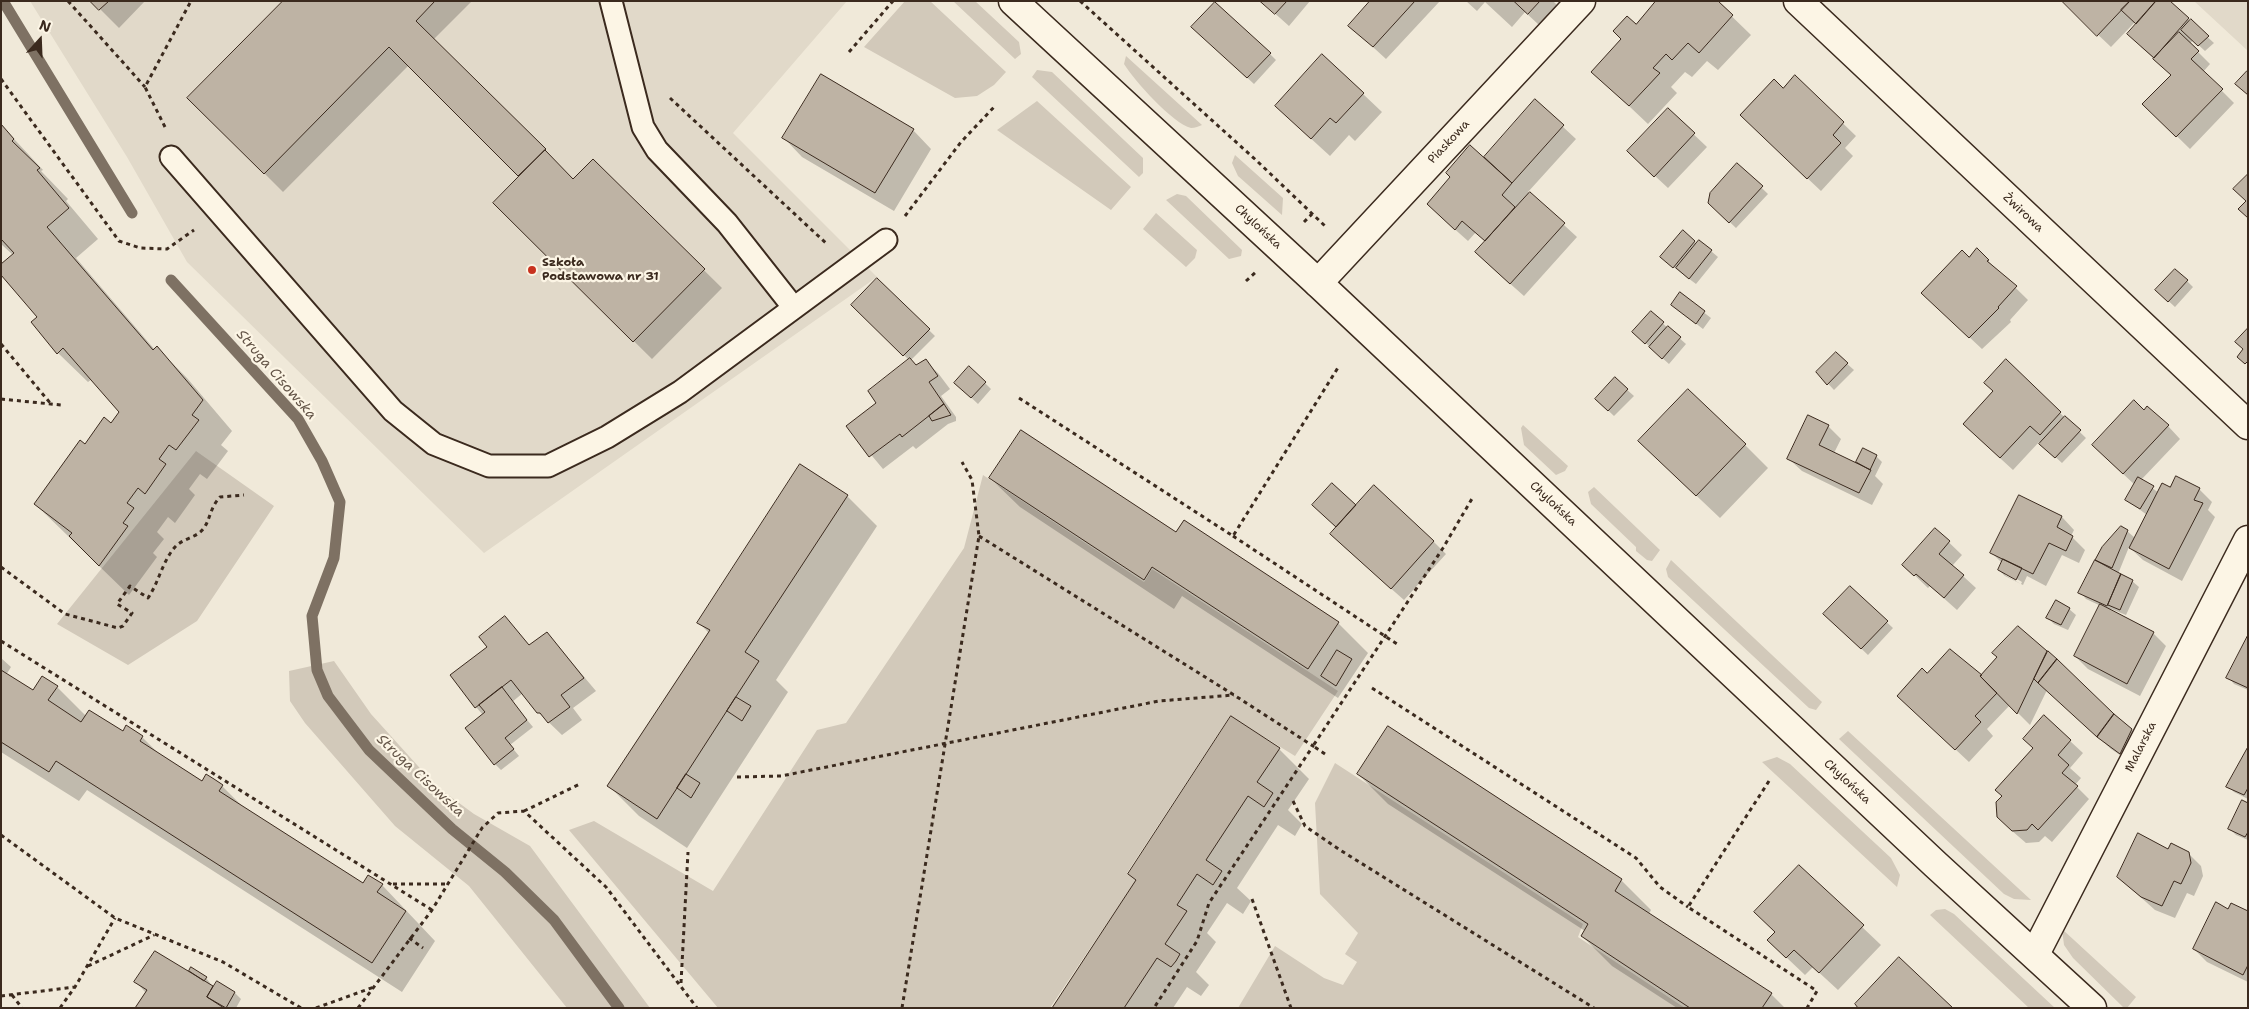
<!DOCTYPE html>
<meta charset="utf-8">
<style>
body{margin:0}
#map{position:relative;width:2249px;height:1009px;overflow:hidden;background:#f0e9d9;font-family:"Shantell Sans",sans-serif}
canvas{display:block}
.frame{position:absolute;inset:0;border:2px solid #3b2a1e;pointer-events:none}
.north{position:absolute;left:15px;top:15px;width:50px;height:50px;-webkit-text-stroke:4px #fcf5e5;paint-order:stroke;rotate:20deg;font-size:14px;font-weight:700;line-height:20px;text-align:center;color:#3b2a1e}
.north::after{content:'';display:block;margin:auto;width:18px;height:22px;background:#3b2a1e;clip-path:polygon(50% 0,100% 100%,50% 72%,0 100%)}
</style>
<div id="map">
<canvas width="2249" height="1009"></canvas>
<div class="frame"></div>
<div class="north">N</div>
</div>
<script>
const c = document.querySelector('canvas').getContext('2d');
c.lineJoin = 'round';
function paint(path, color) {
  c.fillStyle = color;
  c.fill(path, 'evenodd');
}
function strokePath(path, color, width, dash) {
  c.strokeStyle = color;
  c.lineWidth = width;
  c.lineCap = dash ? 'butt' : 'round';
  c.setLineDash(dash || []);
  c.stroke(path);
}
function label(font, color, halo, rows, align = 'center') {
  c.font = font + ' "Shantell Sans",sans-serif';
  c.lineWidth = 4.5;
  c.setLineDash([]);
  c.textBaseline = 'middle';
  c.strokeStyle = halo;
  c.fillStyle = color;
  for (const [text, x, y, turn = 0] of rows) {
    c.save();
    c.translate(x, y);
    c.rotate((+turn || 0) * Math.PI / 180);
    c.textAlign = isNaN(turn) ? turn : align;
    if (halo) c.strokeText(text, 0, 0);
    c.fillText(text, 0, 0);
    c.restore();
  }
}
const built = new Path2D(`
 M30,1H847L733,133L877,277L484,553L187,262L127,157Z
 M2194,1H2248V51Z`);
const green = new Path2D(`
 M905,1H930L1006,72L994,85L977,96L955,98L864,47Z
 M953,1H975L1019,42L1021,54L1015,59Z
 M1126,56L1202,125C1199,126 1195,128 1191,128C1173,124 1134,80 1124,64Z
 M1037,70L1052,72L1143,158V173L1139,177L1032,77Z
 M1037,101L1131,187L1111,210L997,130Z
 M1235,155L1283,198L1282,215L1238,176L1232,163Z
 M1177,194L1186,196L1242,250L1241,256L1229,259L1166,200Z
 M1156,213L1197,250L1195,258L1186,267L1143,229Z
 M1523,425L1568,466L1565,471L1556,475L1524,445L1521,428Z
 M196,451L274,506L197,621L128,665L57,624Z
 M983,475L1144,582L1152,569L1338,691L1295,756L1230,716L1127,873L1136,880L1050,1008H718L569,830L594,821L713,891L817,730L846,723L964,548Z
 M1594,487L1660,550L1652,561L1647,560L1636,551V547L1591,504L1588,492Z
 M1671,560L1822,702L1816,710L1809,708L1668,577L1666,569Z
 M334,661L371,714L436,786L474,814L530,846L650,1008H567L469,886L395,826L305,723L290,701L289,671Z
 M1848,731L2031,900L2014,899L2004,894L1839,739Z
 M1777,757L1790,764L1891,858L1900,875L1897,887L1762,762Z
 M1335,763L1583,924L1578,937L1685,1008H1238L1275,946L1324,978L1343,985L1357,962L1345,954L1358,933L1320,894L1315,803Z
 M1945,909L1954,914L2055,1008H2029L1930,915L1936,910Z
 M2062,929L2136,997L2127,1008H2124L2073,958L2064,945Z`);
const shadow = new Path2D(`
 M92,1H145L119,28Z
 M285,1H472L433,40L573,180L593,161L722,288L652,359L494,203L521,177L409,65L283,192L189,98Z
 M1261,1H1310L1289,26Z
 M1372,1H1440L1386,59L1350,26Z
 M1466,1H1553L1569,17L1552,37L1525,12L1512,27L1485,2L1477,11Z
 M1716,1L1751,35L1718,70L1707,61L1692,77L1685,72L1671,87L1677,93L1648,124L1593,72L1636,25Z
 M2168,1L2214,43L2205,51L2193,40L2190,44L2210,64L2203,72L2234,103L2190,149L2144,104L2172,75L2141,47L2138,25L2135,22L2111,47L2074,12Z
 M1199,33L1270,54L1276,60L1254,84Z
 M1323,56L1382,112L1355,141L1349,135L1330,156L1295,124Z
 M1795,77L1856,136L1845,148L1853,156L1821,191L1754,128Z
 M1535,101L1576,139L1528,192L1577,237L1524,296L1489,265L1486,241L1476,232L1468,241L1441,217L1484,159Z
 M1668,110L1707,147L1668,188L1641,163Z
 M1,125L43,170L41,171L68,199L66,201L98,239L76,258L155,350L157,348L187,378L232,431L221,445L228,451L207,479L200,474L189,489L195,495L175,523L168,517L157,532L164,539L153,553L157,557L129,595L35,504L85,445L111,424L121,412L92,379L88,382L58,353L39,317L13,255L1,244Z
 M913,130L931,149L894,211L802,157L784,138Z
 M1737,164L1768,194L1736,228L1716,209Z
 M1683,232L1697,244L1699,241L1718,257L1696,284L1668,263Z
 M1977,250L2028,300L2010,320L2011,322L1982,349L1936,306Z
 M877,280L935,336L911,360L917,366L925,361L938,373L950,389L941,396L956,417V421L948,424L916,449L913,446L883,469L847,426L878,403L909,360L852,305Z
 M2187,281L2193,287L2175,307L2163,296Z
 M1680,294L1711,318L1703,329L1672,305Z
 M1651,313L1686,344L1669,364L1640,338Z
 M1836,354L1854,370L1834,390L1817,372Z
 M2006,361L2086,438L2062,463L2039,442L2013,470L1977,437Z
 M1615,379L1634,396L1614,416L1596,399Z
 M985,383L991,389L978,404L962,389Z
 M2144,411L2168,426L2180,439L2141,480L2159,493L2171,489H2199L2212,502L2208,510L2215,517L2182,581L2143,560L2129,547L2118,574L2132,581L2139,587L2126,615L2111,609L2110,611L2153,633L2166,646L2140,696L2088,669L2075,656L2101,606L2086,599L2080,592L2103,548L2127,531L2135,538L2147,515L2127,500L2135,485L2106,458Z
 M1828,426L1841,439L1834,453L1861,466L1857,462L1876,456L1882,462L1875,476L1883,484L1872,505L1802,471L1789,459Z
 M1745,445L1768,468L1720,518L1663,464Z
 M800,465L847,496L877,526L776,680L788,692L687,848L639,816L609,786L709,633L698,622Z
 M990,478L1177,534L1338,623L1368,653L1338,698L1182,596L1174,609L1020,507Z
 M1332,485L1356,506L1433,541L1446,554L1404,600L1344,547L1338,527L1319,511Z
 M2020,496L2062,517L2074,530L2071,536L2085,550L2079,563L2062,555L2046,586L2027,576L2023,585L2005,576L1999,570L2002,563L1992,553ZM2005,572L2022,582L2021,584L2005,575Z
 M1936,530L1962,555L1952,566L1976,588L1957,610L1930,586L1928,588L1904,565Z
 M1850,588L1893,628L1868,655L1825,614Z
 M2069,609L2076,615L2068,630L2054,624L2048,618Z
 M505,618L530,646L547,633L596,691L573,708L582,720L562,735L538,712L523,693L512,702L533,727L510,745L519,756L501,770L495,764L483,715L476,707L489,648Z
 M2018,627L2138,736L2126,759L2111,749L2047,690L2030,725L2010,705L1987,729L1993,736L1969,762L1911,708L1927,675H1981L1998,657Z
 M2248,637V690L2234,684L2228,677Z
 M1,658L11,667L6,675L33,692L57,687L86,716L123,733L142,737L162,757L202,783L222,786L246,810L363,885H382L435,941L402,992L87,790L79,801L1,752Z
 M1388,728L1621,880L1651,910L1649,914L1771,994L1785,1008H1677L1612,966L1582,936L1585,931L1388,804L1358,774Z
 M2070,741L2083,753L2070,768L2081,778L2075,785L2089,799L2052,842L2045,836L2039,842L2026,843L2011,830L2003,797Z
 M1279,749L1309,779L1288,810L1302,824L1295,836L1278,825L1237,888L1251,901L1243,914L1227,903L1207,933L1216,942L1196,972L1209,985L1201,996L1187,987L1173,1008H1054L1137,881L1129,874Z
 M2248,750V799L2234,792L2228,786Z
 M2248,804V840L2236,835L2230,829Z
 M2169,850L2188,853L2201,866L2203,876L2194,896L2187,893L2175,918L2155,910L2118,877Z
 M1799,867L1881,945L1838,990L1813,967L1805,975L1768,940L1776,932Z
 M2229,910L2248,913V982L2207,962L2194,949Z
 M191,970L206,978L214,988L217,982L235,993L241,999L236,1008H137L146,993L136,982L197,977Z`);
const stream = new Path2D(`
 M3,1L132,213
 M171,280L298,419L322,461L340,502L334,558L312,616L317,670L328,696L369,750L452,829L505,872L554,920L619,1008`);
const building = new Path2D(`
 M90,1H109L99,10Z
 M283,1H435L416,21L546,149L518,176L389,47L264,174L187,98Z
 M1260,1H1287L1275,14Z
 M1370,1H1415L1373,47L1348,26Z
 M1514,1H1540L1528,14Z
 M1656,1H1718L1733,15L1699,53L1688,43L1672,60L1666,54L1653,68L1660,73L1629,106L1591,72L1621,39L1613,31L1627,16L1636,24Z
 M2062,1H2130L2097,36Z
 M2130,1H2156L2136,24L2121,10Z
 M2156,1H2170L2189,18L2154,58L2127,34Z
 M1215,2L1271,53L1247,78L1191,27Z
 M2191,19L2209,36L2198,46L2181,30Z
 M2179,32L2199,51L2191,59L2223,89L2176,137L2142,104L2171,75L2153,59Z
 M1322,54L1364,93L1336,123L1330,118L1311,139L1275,106Z
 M2247,71H2248V95L2235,84Z
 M821,74L914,129L875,193L782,138Z
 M1795,75L1844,122L1833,135L1841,143L1807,179L1740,115L1774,79L1783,88Z
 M1535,99L1564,125L1512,183L1484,157Z
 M1668,108L1695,133L1654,177L1627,151Z
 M1,124L14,139L12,141L40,168L37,170L69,208L47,227L153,350L157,346L203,400L192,415L199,420L176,450L169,445L159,459L166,464L145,494L138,488L127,503L134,508L123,523L128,526L99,566L69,536L72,533L34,504L80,440L85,444L104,417L111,423L119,412L63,348L57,354L31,322L37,317L1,275V264L14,253L1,239Z
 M1470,145L1512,183L1502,195L1515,207L1485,241L1462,221L1455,230L1427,204L1450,177L1446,173Z
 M545,150L573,179L593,159L705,269L633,342L493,203Z
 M1737,163L1763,186L1729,223L1708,203L1710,193Z
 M2248,174V218L2238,209L2246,201L2233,189Z
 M1530,192L1565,223L1510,284L1475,252Z
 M1683,230L1695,241L1673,268L1660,257Z
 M1699,240L1712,250L1689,279L1676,268Z
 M1977,248L1989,260L1987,261L2017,286L1998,307L1999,308L1969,338L1921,293L1962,250L1969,257Z
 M2175,269L2188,280L2168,302L2155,290Z
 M877,278L930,329L903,356L851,305Z
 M1680,292L1705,311L1696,324L1671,305Z
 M1651,311L1664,322L1645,344L1632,332Z
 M1668,326L1681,337L1662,359L1649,347Z
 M2248,328V361L2245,364L2237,357L2243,349L2235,342Z
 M1836,352L1848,363L1827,385L1816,372Z
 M910,358L916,365L926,359L938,376L929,382L944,404L902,437L900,434L869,457L846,426L876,403L868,391Z
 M2006,359L2061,412L2040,435L2030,426L2000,458L1963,424L1993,391L1984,383Z
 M969,366L986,382L971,398L954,383Z
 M1615,377L1628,389L1608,411L1595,399Z
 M1688,389L1746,444L1696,496L1638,441Z
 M2134,400L2144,410L2147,406L2169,425L2123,474L2092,445Z
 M944,404L951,415L932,421L929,416Z
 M1808,415L1829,425L1819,445L1871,470L1859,493L1787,459Z
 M2065,416L2081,430L2055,458L2039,444Z
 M1021,430L1176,532L1184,520L1339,622L1308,669L1152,567L1144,580L989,478Z
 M1863,448L1877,455L1870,470L1856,462Z
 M800,464L848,495L745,652L759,661L657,819L607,786L710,630L697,623Z
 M2176,476L2200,488L2194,500L2203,503L2169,569L2129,548L2162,483L2170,487Z
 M2138,477L2154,486L2140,509L2125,500Z
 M1332,483L1356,505L1336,527L1312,505Z
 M1374,485L1434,541L1391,589L1330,534Z
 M2019,495L2062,516L2057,527L2073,536L2066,551L2049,543L2033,574L1990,553Z
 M2121,526L2128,530L2112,568L2095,560L2102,547Z
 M1935,528L1950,541L1939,554L1964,575L1944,598L1916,574L1914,576L1902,565Z
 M2003,559L2022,568L2016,580L1998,570Z
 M2095,560L2121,574L2107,606L2078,593Z
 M2121,574L2133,580L2120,610L2108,605Z
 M1850,586L1888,621L1861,649L1823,614Z
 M2056,600L2070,608L2061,625L2046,618Z
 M2100,604L2154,632L2127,684L2074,656Z
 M505,616L529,645L547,632L584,678L561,695L570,707L548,723L540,713H537L511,680L475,708L450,675L487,647L479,637Z
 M2018,626L2047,651L2017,714L1980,676L1997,657L1992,653Z
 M2248,635V688L2226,678Z
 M1950,649L1982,675L1980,676L1997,693L1975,716L1981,722L1955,750L1897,696L1922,668L1927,673Z
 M1337,650L1352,659L1336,686L1321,676Z
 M2048,651L2057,659L2038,683L2034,679Z
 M2057,659L2114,714L2097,737L2038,683Z
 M1,670L33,690L42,676L58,686L48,700L81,722L89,710L123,731L126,725L143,736L140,741L202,781L206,774L214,779L223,785L219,791L363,883L368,875L383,884L377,892L406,911L372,963L56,761L49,772L1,742Z
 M502,687L527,720L505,738L514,749L494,765L465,728L485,712L479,705Z
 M736,697L751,706L742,721L727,711Z
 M2114,714L2132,729L2120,754L2097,737Z
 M2044,715L2071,740L2058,755L2069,765L2062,773L2078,786L2038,830L2032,824L2027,830L2012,831L1997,817L1996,802L2002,796L1995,790L2033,748L2023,739Z
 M1231,716L1280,748L1257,782L1273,793L1264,807L1248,796L1206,860L1222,871L1213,885L1197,874L1177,905L1187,911L1165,944L1180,954L1176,961L1171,967L1157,958L1124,1008H1052L1136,880L1128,874Z
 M1388,726L1622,879L1615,891L1772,993L1762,1008H1690L1581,936L1588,924L1357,774Z
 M2248,747V788L2244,795L2226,787Z
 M686,774L700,783L691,798L677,788Z
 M2242,800L2248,803V832L2245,837L2228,829Z
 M2138,833L2168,849L2171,843L2189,852L2191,863L2181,884L2174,881L2162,906L2141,897L2117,877Z
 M1799,865L1864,925L1819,973L1794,950L1786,958L1767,940L1775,932L1754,912Z
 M2216,902L2228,909L2231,903L2248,911V965L2243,975L2193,949Z
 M155,951L213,986L207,997L224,1008H135L147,990L134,982Z
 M1899,957L1953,1008H1858L1855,1004Z
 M191,967L207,977L204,981L189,971Z
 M217,981L235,992L226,1008L207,997Z`);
const path = new Path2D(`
 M68,1L145,87
 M1080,1L1257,161L1325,226
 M849,52L893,1
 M1,79L119,241L140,248L167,249L194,230
 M670,98L828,245
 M165,127L145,87L191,1
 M905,216L961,142L995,106
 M1304,222L1312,214
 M1246,281L1256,272
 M1,344L51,404
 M1019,398L1233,536L1339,366
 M1,399L61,405
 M979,536L1234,695L1313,746L1209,903L1197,941L1154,1008
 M1233,536L1400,646
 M1,567L65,614L118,628L123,626L132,613L117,604L130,586L148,598C159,582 162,562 175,547C183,538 197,538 204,528C211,517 210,508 220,497L244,495
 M1,641L432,910
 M1372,688L1636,858L1660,887L1688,907
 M1325,754L1313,746L1443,548L1473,497
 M737,777L781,776L1159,701L1234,695
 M1769,781L1688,907L1817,991L1807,1008
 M1293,801L1305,826L1340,850L1594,1008
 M524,811L580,784
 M1,835L115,918L223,962L301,1008
 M393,884H447
 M1252,899L1291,1008
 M409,938L423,948
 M88,966L154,935
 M681,983L688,852
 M12,995L22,1008
 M1,996L75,987
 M60,1008L75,987L115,918
 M316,1008L374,987
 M358,1008L432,910L482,828L498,813L524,811L606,887L697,1008
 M902,1008L979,536L972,480L962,462`);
const lane = new Path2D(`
 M611,1L643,127L657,150L727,223L794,308
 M171,157L393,411L434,444L489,466H548L607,437L680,392L886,240`);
const street = new Path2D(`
 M1798,1L2248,425
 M1318,283L1581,1
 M2035,954L2248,540`);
const secondary = new Path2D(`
 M1013,1L1318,283L1935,864L2092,1008`);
const markers = [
 [532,270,5,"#c8321e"]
];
const streetNames = [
 ["Piaskowa",1449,142,-47],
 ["Żwirowa",2023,213,43],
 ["Chylońska",1258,227,43],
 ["Chylońska",1553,504,43],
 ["Malarska",2141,747,-63],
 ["Chylońska",1847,782,43]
];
const poiNames = [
 ["Szkoła",542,263],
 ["Podstawowa nr 31",542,277]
];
const waterNames = [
 ["Struga Cisowska",276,375,49],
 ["Struga Cisowska",420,776,43]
];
paint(built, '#e1d9c9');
paint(green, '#d2c9ba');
paint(shadow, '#0003');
strokePath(stream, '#7e7163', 11);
paint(building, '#beb3a4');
strokePath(building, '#3b2a1e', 1);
strokePath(lane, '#3b2a1e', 25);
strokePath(street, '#3b2a1e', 31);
strokePath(secondary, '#3b2a1e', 31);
strokePath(path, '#3b2a1e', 3, [4, 4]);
strokePath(lane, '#fcf5e5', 21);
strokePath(street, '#fcf5e5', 28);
strokePath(secondary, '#fcf5e5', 28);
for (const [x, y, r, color] of markers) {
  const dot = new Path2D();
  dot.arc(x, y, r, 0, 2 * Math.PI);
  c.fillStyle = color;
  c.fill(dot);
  strokePath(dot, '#fcf5e5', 2);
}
label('12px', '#3b2a1e', '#fcf5e5', streetNames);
label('bold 12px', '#3b2a1e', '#fcf5e5', poiNames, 'left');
label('italic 14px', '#625346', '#fcf5e5', waterNames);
</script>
